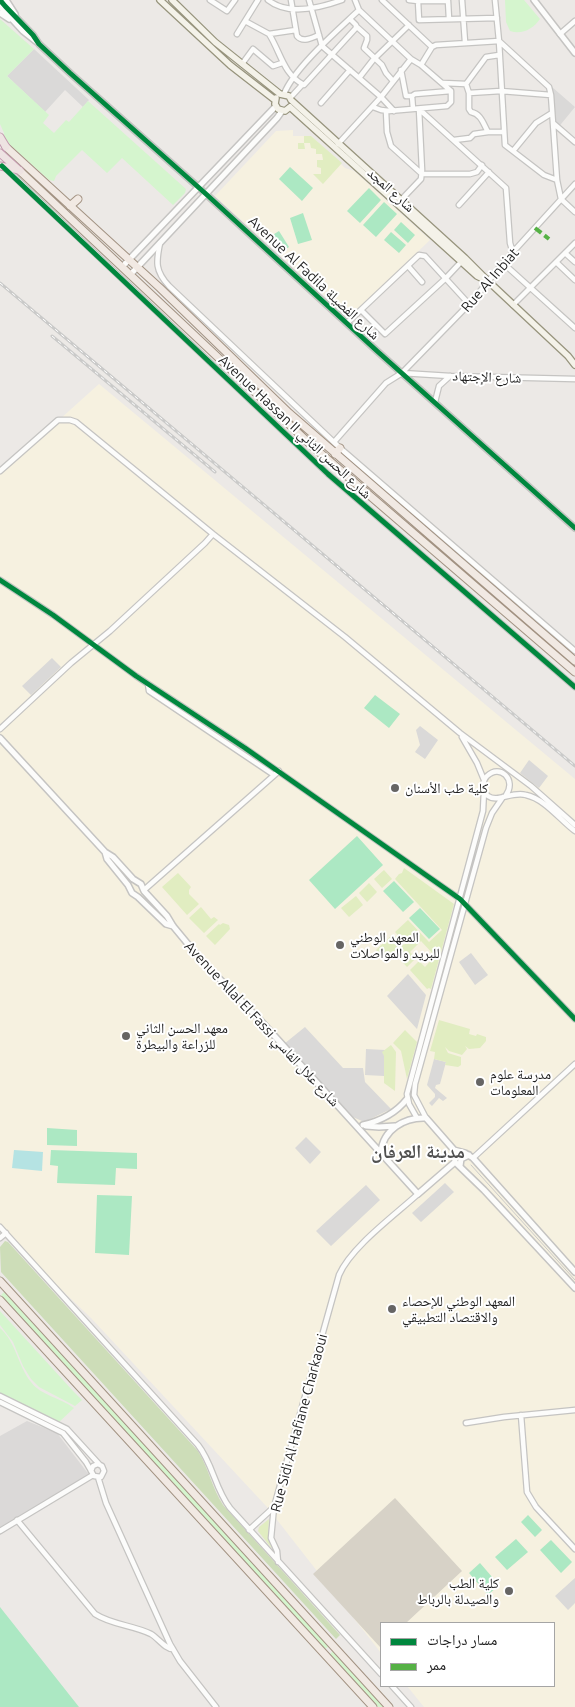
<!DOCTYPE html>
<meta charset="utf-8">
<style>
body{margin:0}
#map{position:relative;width:575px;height:1707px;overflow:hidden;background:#ece9e6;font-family:Ubuntu,"Noto Naskh Arabic",sans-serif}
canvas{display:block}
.legend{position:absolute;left:380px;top:1622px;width:175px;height:65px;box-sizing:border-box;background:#fff;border:1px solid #a5a5a5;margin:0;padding:6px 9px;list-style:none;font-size:15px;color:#1e1e1e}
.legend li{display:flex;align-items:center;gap:10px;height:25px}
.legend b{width:25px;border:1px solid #a5a5a5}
</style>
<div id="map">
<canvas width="575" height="1707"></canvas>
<ul class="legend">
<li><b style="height:6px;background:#00873e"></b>مسار دراجات</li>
<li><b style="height:6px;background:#55b145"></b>ممر</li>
</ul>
</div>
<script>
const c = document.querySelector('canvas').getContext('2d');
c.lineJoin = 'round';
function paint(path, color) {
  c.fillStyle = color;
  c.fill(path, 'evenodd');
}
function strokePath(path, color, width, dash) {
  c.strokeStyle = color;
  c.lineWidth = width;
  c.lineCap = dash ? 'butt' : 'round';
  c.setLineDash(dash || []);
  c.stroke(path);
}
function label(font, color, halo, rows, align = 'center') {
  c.font = font + ' Ubuntu,"Noto Naskh Arabic",sans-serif';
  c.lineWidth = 4;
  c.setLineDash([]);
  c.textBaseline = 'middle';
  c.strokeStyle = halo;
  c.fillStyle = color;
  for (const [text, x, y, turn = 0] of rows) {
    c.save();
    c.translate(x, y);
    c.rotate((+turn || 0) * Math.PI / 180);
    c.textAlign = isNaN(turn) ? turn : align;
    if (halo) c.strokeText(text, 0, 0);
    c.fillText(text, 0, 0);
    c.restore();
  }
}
const residential = new Path2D(`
 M27,1421L57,1433L90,1476L0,1535V1436Z`);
const education = new Path2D(`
 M293,130V136H311L345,168L354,171L430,240L349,318L215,196L276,131Z
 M99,384L575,779V1707H424L407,1686H554V1623H381V1653L267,1507L91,1318L0,1231V473Z`);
const religious = new Path2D(`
 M34,49L89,100L83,107L65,90L45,112L7,76Z
 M552,87L575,107L557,129Z
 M52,658L61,667L31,695L22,686Z
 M420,726L438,740L425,759L415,752L420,745L416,730Z
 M529,760L548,776L539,788L520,773Z
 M471,953L488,975L475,985L459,962Z
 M408,974L426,995L417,1029L387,996Z
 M305,1027L343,1068H363L365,1082L391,1109L364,1122L353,1117L284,1044Z
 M366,1049L385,1050L384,1076L365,1075Z
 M434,1059L446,1062L440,1084L436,1085L435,1088L447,1098L443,1101L439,1098L432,1106L429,1103L435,1097V1094L427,1085Z
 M306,1137L321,1152L310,1164L295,1148Z
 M445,1183L454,1192L421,1222L412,1213Z
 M366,1185L380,1200L331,1246L316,1231Z
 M575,1578V1603L568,1610L555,1596Z`);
const construction = new Path2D(`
 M395,1498L462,1571L406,1623H381L380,1647L313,1574Z`);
const grass = new Path2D(`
 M304,136H311L342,163L323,184L313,174H321V168L317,167V160H323L322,154H316V149L311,148L310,143H304L305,149H298V143H304Z
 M404,868L454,904L431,989L429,988L427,989L410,970L419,961L425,967L435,956L421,941L410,952L416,958L407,967L395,954L387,961L376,950L393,934L404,945L405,943L395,932L408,920L429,942L442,930L395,879L399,874L402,873Z
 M384,870L392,879L382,888L374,879Z
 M178,873L191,887L189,890V894L199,904L187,915L162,887Z
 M369,883L377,892L367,902L359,893Z
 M356,896L363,905L349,917L341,908Z
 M201,907L211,919L214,917L218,920L204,933L189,918Z
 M223,923L229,925L230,929L215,945L206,936L219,924L220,925Z
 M439,1020L470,1029L469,1034L476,1036L477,1034L486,1037V1041L480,1048L469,1049L465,1046L467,1049L462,1055L449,1051L445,1047L448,1053L461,1057V1065L458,1067L445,1065L446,1062L434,1059L435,1052L430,1051Z
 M405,1030L417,1042L407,1079L401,1051L393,1043Z
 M391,1045L396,1052L395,1091L384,1083V1056L382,1052Z
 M269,1519L268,1538L272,1549L258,1531L259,1527Z`);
const forest = new Path2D(`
 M5,1241L8,1242L198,1451C209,1469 212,1488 223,1505L340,1635L336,1639L1,1272L0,1247Z`);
const park = new Path2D(`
 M505,0H524L540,19C533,29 522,35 510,31L506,22Z
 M0,19L34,49L7,76L49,115L43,123L54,133L66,120L69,122L88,101L186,189L185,193L173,205L122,158L107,173L82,150L56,176L54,181L49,180L7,142L3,136L4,133L0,124Z
 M4,1292L329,1646L325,1649L1,1295Z
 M0,1311L73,1391L82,1400L75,1406L39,1387L31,1379L23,1366L13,1342L0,1325Z
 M0,1328C16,1342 18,1366 31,1382C40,1395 61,1398 74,1408L57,1424L27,1413L0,1399Z
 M333,1651L384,1707H378L330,1654Z`);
const pitch = new Path2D(`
 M290,167L313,188L302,201L279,179Z
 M369,188L381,200L360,223L347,211Z
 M384,202L397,214L376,237L363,225Z
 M303,213L312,240L298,244L290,218Z
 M401,222L415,235L408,243L394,230Z
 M279,231L289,247L281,252L271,236Z
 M391,232L406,245L399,253L384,240Z
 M375,695L400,714L389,728L364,708Z
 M357,836L383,865L335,909L309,880Z
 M394,881L414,902L403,912L383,891Z
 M420,908L440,929L429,939L409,918Z
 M47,1128L77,1130V1146L47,1145Z
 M51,1150L137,1153V1169L116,1168L115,1185L57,1183L58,1166L50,1165Z
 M97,1195L132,1196L129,1255L95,1253Z
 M528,1515L542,1530L535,1537L521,1522Z
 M516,1539L528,1552L507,1570L495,1557Z
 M551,1540L572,1562L561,1573L540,1550Z
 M480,1563L499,1585L488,1595L469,1573Z
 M0,1607L79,1707H0Z`);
const water = new Path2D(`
 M14,1150L43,1152L42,1171L12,1168Z`);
const minor = new Path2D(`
 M210,0L227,11L235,0
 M268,0C288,16 320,8 342,0
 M291,0L297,36C303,43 311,38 319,35
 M309,0L322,46L381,97L394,111
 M355,0L359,10L411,59
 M382,0L432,47
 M409,0L418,1L419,20L497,18
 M462,0L465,42
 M495,0L499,41L549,87L551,95L557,180L561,199L575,212
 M418,1H448L449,19
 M245,21L269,34L296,30
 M357,27L367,36V40L364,48L382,65L386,73L393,81
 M237,34L258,0
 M269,34C281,53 283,74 304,85L356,28V25L350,19
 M560,34L575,21
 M242,64L253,49L273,66L282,63
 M421,65L432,47L436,45L499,41L505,145L544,175L557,180
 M401,70L406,96H412
 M359,78L373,60L409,25
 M443,83L466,84L469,93L501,91L551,95
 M466,84L486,57L499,55
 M469,93V109L471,112C481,114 483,123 488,132H503
 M284,94C294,68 338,30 359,10
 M290,98L302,85
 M321,103L350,70
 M413,109L412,96L415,94L451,91
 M419,109L506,188L510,243L513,253
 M386,111L387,132L391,146L422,174H470L477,172L482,165
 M553,123L575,142
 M454,140L470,138L474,134L488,132
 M338,144L381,97L411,59L421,65L451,91V102L447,106L389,111L381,110L373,107
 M513,151L536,123L552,113
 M5,168L328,474L575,687
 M401,200L421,179L422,170L419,109
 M459,205L489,172
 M160,243C156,262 155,271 169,286L340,448L575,651
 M565,253L575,262
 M556,262L575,280
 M503,263L575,328
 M408,266L422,282
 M513,305L575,243
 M361,310L385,334L446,278L461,262
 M347,323L419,255L425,256L469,304
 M402,373L473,300L503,263L575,184
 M435,402L439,386L450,376
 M334,442L386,383L402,373L450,376L575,379
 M0,471L58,420H70L76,422L213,534L345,637L460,733L531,786L575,825
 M0,580L53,615L136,676L245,748L460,899L575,1019
 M148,684L149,691L274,775
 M0,729L71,663L110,631L205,543L213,534
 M462,737L477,763L484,780
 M506,795C517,780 500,763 487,776C482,781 482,791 488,796C497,803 512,791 526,795C545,799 560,820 575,831
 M144,890L279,771
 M417,1118L409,1104L407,1094L483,811L484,790
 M426,1118L414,1095L415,1084L486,828L492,813L503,797
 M473,1158L575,1064
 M0,1227L198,1445C213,1464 215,1489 230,1508L381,1674
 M0,1238L6,1233
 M0,1396L67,1429L99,1464
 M0,1402L63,1433L86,1462L94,1476L101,1477L104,1471L102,1466L98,1464L93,1466L91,1471
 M521,1415L527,1492L536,1507L575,1549
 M466,1423L504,1417L575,1410
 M98,1477L106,1503L170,1644L180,1661L216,1707
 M17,1520L95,1614C112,1625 133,1625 151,1634C158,1638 165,1649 173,1649
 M249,1530L274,1507
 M0,1531L93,1475
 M278,1562L277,1551L271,1538L274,1507L339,1275C351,1247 395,1215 418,1194
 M392,1686L411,1707`);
const tertiary = new Path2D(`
 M0,0L5,6L33,35L39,44L70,73L206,194L377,351L575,528
 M6,0L15,14
 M534,0L575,53
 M0,6L23,31L37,42
 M0,13L9,19
 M122,267L276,106
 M130,275L277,118L282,111
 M0,738L105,852L113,857L133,879L141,884L144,891L167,916L173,926L202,961L260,1020L418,1194L455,1162L454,1150L426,1118C404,1117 383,1130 381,1152
 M105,852L107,859L128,885L132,893L138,897L166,924L173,926
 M363,1125C380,1121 396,1113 407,1099
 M366,1126L379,1127L395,1126
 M454,1150L465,1153L473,1158L575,1272
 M455,1162L484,1190L575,1288
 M460,1166L461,1159L469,1155`);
const secondary = new Path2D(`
 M160,0L230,65L275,100
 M172,0L215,42L280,94
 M280,94L289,96L291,100L465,258L488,281L568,356L575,365
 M276,98L275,104L278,109L285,111L290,107
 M290,107L477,276L487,281`);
const primary = new Path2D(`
 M6,147L160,288L289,413L575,661
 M20,171L311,445L575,672
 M70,206L78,199
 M335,454L340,448
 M0,1281L389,1707
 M0,1300L373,1707`);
const trunk = new Path2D(`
 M0,137L6,147
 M0,153L20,171
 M0,166L19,170`);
const tram = new Path2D(`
 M471,1165L575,1280`);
const rail = new Path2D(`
 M0,283L575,766
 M52,336L215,472`);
const quiet = new Path2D(`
 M535,228L549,239`);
const cycleway = new Path2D(`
 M0,0L5,6L33,35L39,44L70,73L206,194L377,351L575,528
 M2,166L328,474L575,687
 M0,580L53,615L136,676L245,748L460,899L575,1019`);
const markers = [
 [395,788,5,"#666564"],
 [340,945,5,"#666564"],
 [126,1036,5,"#666564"],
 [480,1082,5,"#666564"],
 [392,1309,5,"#666564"],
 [509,1591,5,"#666564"]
];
const streetNames = [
 ["شارع المجد",391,190,42],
 ["Avenue Al Fadila شارع الفضيلة",314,278,43],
 ["Rue Al Inbiat",490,280,-49],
 ["شارع الإجتهاد",487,377,2],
 ["Avenue Hassan II شارع الحسن الثاني",295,427,43],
 ["Avenue Allal El Fassi شارع علال الفاسي",262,1024,47],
 ["Rue Sidi Al Hafiane Charkaoui",299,1423,-75]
];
const poiNames = [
 ["كلية طب الأسنان",405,788],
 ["المعهد الوطني",350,937],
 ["للبريد والمواصلات",350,953],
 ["معهد الحسن الثاني",136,1028],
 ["للزراعة والبيطرة",136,1044],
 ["مدرسة علوم",490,1074],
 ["المعلومات",490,1090],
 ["المعهد الوطني للإحصاء",402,1301],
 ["والاقتصاد التطبيقي",402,1317],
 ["كلية الطب",499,1583,"right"],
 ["والصيدلة بالرباط",499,1599,"right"]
];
const districtNames = [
 ["مدينة العرفان",418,1152]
];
paint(residential, '#dbd9d8');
paint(education, '#f6f1e0');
paint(religious, '#dad9d8');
paint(construction, '#d7d2c7');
paint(grass, '#e1edc1');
paint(forest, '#cdddb8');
paint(park, '#d5f5ce');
paint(pitch, '#ace8c3');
paint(water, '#b5e3e3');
strokePath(minor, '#c5c4c2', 7);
strokePath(tertiary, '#c5c4c2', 8);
strokePath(secondary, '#97947d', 8);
strokePath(primary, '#a29282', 9);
strokePath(trunk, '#c49aaf', 9);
strokePath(minor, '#fcfcfb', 4.5);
strokePath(tertiary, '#fcfcfb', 5);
strokePath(secondary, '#f4f2e9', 5.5);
strokePath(primary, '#f1e9e3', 7);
strokePath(trunk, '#eee3e2', 7);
strokePath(tram, '#cacac9', 1);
strokePath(rail, '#cacac9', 3);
strokePath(rail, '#fff', 1, [4]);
strokePath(quiet, '#55b145', 4, [8, 4]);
strokePath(cycleway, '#00873e', 5);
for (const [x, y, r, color] of markers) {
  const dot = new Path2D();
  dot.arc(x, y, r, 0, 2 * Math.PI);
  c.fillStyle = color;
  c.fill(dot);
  strokePath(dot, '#fff', 2);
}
label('14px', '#1e1e1e', '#fff', streetNames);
label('14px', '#1e1e1e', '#fff', poiNames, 'left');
label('bold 19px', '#515151', '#fff', districtNames);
</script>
